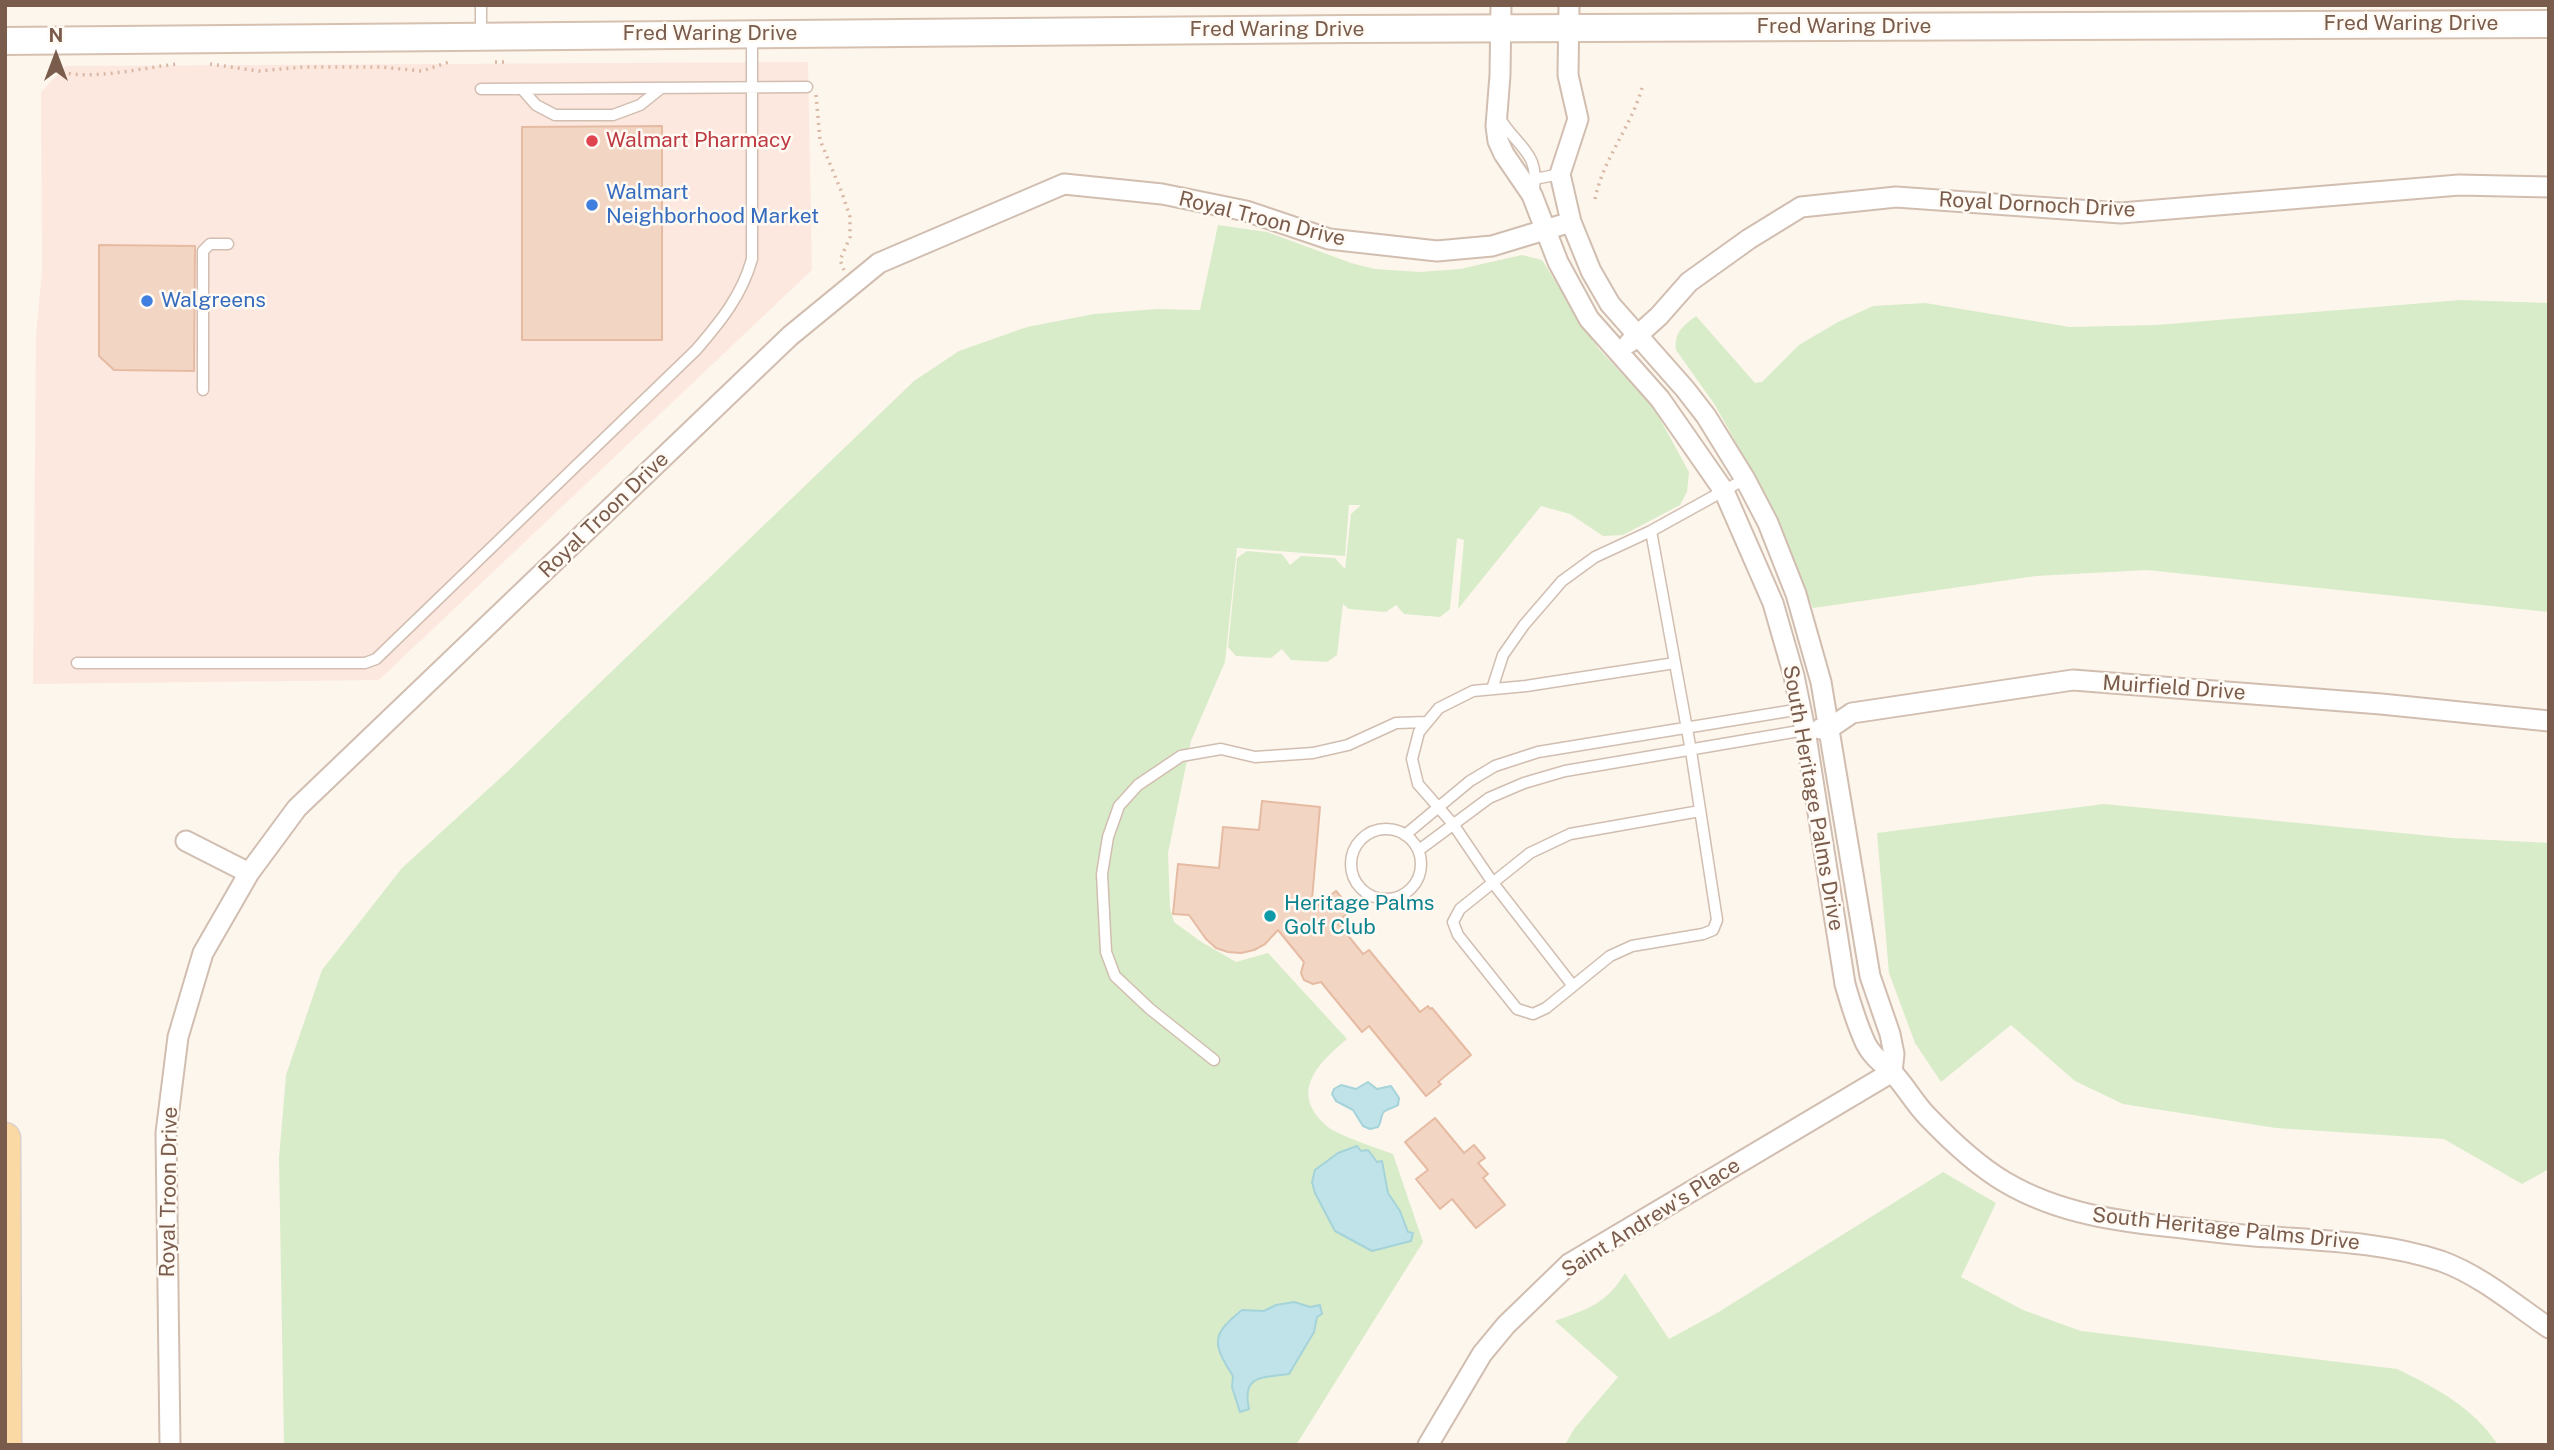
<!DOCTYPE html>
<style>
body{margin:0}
#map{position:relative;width:2554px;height:1450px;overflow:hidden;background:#fdf6ec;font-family:"Public Sans",sans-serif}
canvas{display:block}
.frame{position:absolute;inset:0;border:7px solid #7a5c4d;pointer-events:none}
.north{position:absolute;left:21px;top:21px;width:70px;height:70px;-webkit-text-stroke:5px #fffaf3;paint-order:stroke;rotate:0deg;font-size:19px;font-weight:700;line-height:28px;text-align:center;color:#7a5c4d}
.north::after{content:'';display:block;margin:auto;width:24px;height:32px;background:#7a5c4d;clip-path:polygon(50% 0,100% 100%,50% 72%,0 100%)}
</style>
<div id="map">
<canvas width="2554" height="1450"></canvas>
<div class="frame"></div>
<div class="north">N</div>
</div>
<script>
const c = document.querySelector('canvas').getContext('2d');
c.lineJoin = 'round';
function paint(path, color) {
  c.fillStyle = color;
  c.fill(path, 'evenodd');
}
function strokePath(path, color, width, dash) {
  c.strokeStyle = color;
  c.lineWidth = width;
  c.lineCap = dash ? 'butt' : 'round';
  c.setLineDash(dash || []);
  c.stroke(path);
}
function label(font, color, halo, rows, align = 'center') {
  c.font = font + ' "Public Sans",sans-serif';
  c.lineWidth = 5;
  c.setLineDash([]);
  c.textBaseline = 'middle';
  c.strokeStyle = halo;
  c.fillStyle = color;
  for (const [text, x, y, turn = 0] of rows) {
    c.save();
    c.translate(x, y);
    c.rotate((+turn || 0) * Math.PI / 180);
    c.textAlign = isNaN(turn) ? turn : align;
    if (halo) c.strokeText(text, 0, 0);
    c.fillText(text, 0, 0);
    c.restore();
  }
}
const commercial = new Path2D(`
 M808,62L812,270L379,680L33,684L36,335L42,271L41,92L66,66Z`);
const green = new Path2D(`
 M1218,225L1267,232L1351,263L1375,269L1420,272L1460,269L1522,255L1542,260L1598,348L1654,408L1689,472L1687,492L1680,505L1623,535L1603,536L1570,514L1541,506L1458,609L1464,540L1457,538L1450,609L1440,617L1404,614L1396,605L1386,612L1349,609L1343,604L1337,655L1327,662L1291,660L1282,649L1271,658L1236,656L1228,647L1237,558L1247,551L1282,554L1290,565L1301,556L1335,558L1345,569L1351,514L1361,505H1349L1345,556L1237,548L1225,662L1191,741L1168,853L1170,908L1174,922L1200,941L1236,962L1268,953L1347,1039C1317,1064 1288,1093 1328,1127C1340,1136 1377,1148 1393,1154L1423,1242L1296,1445H284L279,1158L286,1075L322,970L402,868L508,771L914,381L959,351L1027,327L1094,314L1157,309L1200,310Z
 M2461,300L2549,303V612L2147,570L2036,576L1813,608L1775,513L1715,405L1676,350C1674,332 1683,326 1696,316L1755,383L1762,382L1799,345L1838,322L1873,306L1925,303L2070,327L2156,325Z
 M2104,804L2452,838L2549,843V1169L2522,1184L2444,1139L2276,1128L2123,1104L2075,1081L2011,1025L1941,1082L1915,1043L1889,973L1877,833Z
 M1943,1172L1996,1203L1961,1277L2023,1310L2081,1331L2397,1369C2436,1388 2473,1407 2498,1445H1565L1574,1429L1618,1377L1555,1321C1588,1309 1606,1304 1625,1273L1669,1339L1717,1313Z`);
const water = new Path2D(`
 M1368,1082L1377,1089L1391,1086L1399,1098L1398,1105C1394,1108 1389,1108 1385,1111C1380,1114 1382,1122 1378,1127L1370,1129L1363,1126L1353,1110L1336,1101L1332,1094L1334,1089L1341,1085L1356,1089Z
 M1357,1146L1361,1151L1368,1150L1377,1162L1382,1161L1388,1193L1400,1211L1408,1232L1413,1233L1411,1241L1372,1251L1335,1231L1315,1193L1312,1182L1315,1170L1338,1153Z
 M1294,1302L1310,1307L1320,1305L1322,1314L1317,1317L1314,1332L1289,1374C1265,1378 1241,1373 1249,1409L1240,1412L1232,1387L1233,1376C1212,1343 1211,1335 1242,1310L1264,1311L1276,1305Z`);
const building = new Path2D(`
 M662,126V340H522V127Z
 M99,245L195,246L194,371L114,370L99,356Z
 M1262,801L1320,807L1311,911L1336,891L1352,910L1337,922L1363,954L1369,950L1420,1012L1428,1006L1430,1009L1432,1008L1471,1055L1438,1082L1441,1084L1426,1096L1369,1026L1362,1032L1321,982L1313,984L1304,980L1301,973L1304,962L1278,930L1265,944L1254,950L1241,953L1228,952L1216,948L1206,939L1189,915L1173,914L1178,864L1219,868L1223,827L1259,830Z
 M1435,1118L1464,1153L1474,1145L1485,1158L1478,1163L1488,1174L1483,1178L1505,1205L1476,1228L1452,1199L1440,1209L1416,1179L1428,1170L1405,1142Z`);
const path = new Path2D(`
 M495,62H509
 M210,64L259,71L303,67H381L422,71L452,61
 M55,71C95,81 138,68 178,64
 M816,95L820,140L842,193L850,217V237L840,260L844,270
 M1595,199C1603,159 1631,127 1642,88`);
const service = new Path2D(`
 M481,36V5
 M481,89L807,87
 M522,89L536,105L555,115H613L640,105L660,89
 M1499,117C1516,147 1542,152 1533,194
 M1530,180L1560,174
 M203,390V251L210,244H228
 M77,663H365L376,659L696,350C721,321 742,295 752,259V34
 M1492,689L1503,655L1524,625L1562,581L1595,557L1651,531
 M1700,811L1570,834L1530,853L1460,909L1453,922L1458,935L1517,1009L1533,1014L1546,1008L1610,956L1632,946L1703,934L1713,930L1717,920L1691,751L1651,531L1745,479
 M1351 864a35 35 0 1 1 70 0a35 35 0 1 1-70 0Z
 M1405,835L1470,781L1495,766L1538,752L1801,709
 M1419,850L1489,798L1524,783L1565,771L1805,730
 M1573,986L1493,883L1453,824L1418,784L1412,759L1419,732L1439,708L1473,691L1526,686L1675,663
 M1214,1060L1150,1009L1115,976L1106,952L1102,874L1108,837L1119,806L1138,785L1181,756L1221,749L1255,757L1313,753L1348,745L1396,723L1427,722`);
const minor = new Path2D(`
 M1501,5L1500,75L1496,126L1498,141L1504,154L1532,195L1558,262L1589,319L1660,399L1724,491L1773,603L1794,676L1805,730L1845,984C1851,1005 1857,1025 1866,1044C1872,1056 1882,1063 1891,1071C1905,1085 1914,1103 1928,1117C1951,1141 1976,1165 2005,1182C2059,1214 2121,1222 2183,1228C2213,1232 2243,1236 2273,1237C2329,1241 2386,1243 2441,1261C2480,1275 2514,1304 2549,1328
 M1569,5L1568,75L1578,119L1560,174L1571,222L1591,271L1610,304L1685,389L1706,416L1745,479L1768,523L1796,594L1821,682L1870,976L1890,1034L1894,1054L1892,1072
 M1629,343L1659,316L1689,282L1749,239L1801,207L1896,197L2121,213L2459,185L2549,187
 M1820,729L1830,728L1852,713L2073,680L2381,704L2549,721
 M186,841L249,873
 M170,1445L166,1133L178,1037L203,953L249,873L297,808L790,336L879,263L1064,184L1162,194L1246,211L1329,239L1437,251L1492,246L1571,222
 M1428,1445L1482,1354L1506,1325L1569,1264L1892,1072`);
const secondary = new Path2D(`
 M5,41L1349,29L2549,24`);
const primary = new Path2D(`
 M5,1138L6,1445`);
const markers = [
 [592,141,7,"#e0444e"],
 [592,205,7,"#3f7fe0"],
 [147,301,7,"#3f7fe0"],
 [1270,916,7,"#0f9aa8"]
];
const streetNames = [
 ["Fred Waring Drive",2411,24],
 ["Fred Waring Drive",1844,27],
 ["Fred Waring Drive",1277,30],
 ["Fred Waring Drive",710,34],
 ["Royal Dornoch Drive",2037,205,3],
 ["Royal Troon Drive",1262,219,14],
 ["Royal Troon Drive",604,515,-44],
 ["Muirfield Drive",2174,688,4],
 ["South Heritage Palms Drive",1813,798,80],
 ["Royal Troon Drive",169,1192,-89],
 ["Saint Andrew's Place",1651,1218,-32],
 ["South Heritage Palms Drive",2226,1229,6]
];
const healthNames = [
 ["Walmart Pharmacy",606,141]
];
const shopNames = [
 ["Walmart",606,193],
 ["Neighborhood Market",606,217],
 ["Walgreens",161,301]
];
const cultureNames = [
 ["Heritage Palms",1284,904],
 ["Golf Club",1284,928]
];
paint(commercial, '#fde8e0');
paint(green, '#d8ecc9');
paint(water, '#bfe3e8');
strokePath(water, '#a5d3da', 2);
paint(building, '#f3d5c3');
strokePath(building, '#e6bba3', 2);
strokePath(service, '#d1beb0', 13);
strokePath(minor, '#d1beb0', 23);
strokePath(secondary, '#d6c0b0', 30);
strokePath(primary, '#dad1cd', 33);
strokePath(path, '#d9b8a5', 3.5, [2, 5]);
strokePath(service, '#fff', 10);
strokePath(minor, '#fff', 19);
strokePath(secondary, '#fff', 26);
strokePath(primary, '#fbd9a5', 30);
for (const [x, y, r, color] of markers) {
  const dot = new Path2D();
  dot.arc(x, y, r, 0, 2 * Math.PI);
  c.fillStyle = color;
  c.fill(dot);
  strokePath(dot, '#fffaf3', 2.5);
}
label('21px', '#7a5c4d', '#fffaf3', streetNames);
label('21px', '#be3a42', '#fffaf3', healthNames, 'left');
label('21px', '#366cbe', '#fffaf3', shopNames, 'left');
label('21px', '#0d838f', '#fffaf3', cultureNames, 'left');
</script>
